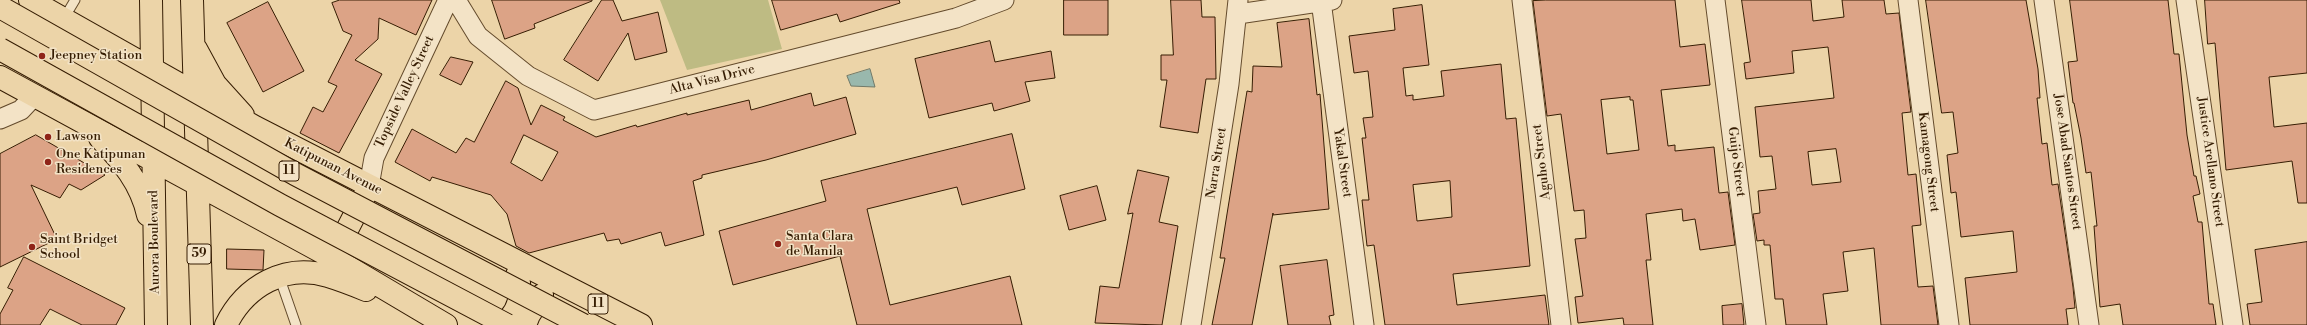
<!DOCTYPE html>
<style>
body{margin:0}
canvas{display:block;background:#ecd4a8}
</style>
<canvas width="2307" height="325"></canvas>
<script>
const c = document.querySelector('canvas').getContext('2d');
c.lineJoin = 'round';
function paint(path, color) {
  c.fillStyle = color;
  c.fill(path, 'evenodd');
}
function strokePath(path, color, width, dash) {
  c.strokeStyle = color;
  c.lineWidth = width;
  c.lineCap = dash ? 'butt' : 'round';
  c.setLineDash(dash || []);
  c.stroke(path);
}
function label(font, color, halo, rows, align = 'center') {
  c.font = font + ' "Libre Bodoni",serif';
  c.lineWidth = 3;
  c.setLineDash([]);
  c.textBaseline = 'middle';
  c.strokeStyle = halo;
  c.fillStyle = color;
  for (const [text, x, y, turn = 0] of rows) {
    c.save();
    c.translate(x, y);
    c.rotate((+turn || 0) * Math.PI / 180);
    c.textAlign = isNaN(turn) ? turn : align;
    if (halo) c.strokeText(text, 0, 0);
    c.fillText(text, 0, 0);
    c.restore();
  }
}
const green = new Path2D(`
 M660,0H768L782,49L687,70Z`);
const water = new Path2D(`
 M870,69L875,87L851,86L847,76Z`);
const building = new Path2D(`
 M340,0H432L416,35L379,18L378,39L355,60L382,74L339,153L300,133L313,107L323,112L337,86L328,82L352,35L343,31L332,3Z
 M492,0H592V1L534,24L535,28L505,39Z
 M602,0H613L622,21L658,12L667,52L635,60L628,33L598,81L564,60Z
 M772,0H899L900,3L840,22L837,14L781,30Z
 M1064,0H1108V35H1064Z
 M1171,0H1201L1202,17H1215L1216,79H1206L1198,133L1160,127L1167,80H1161V55H1173Z
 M1546,0H1675L1680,47L1705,44L1710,85L1661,90L1668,146L1675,145V151L1714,147L1719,193L1728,192L1735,245L1700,250L1695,219L1683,221L1682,209L1646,214L1651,260H1646L1653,325H1624L1623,318L1578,323L1575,297L1583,296L1575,239L1586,238L1584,210L1574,211L1561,114L1547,116L1533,1ZM1630,97V100H1633L1639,150L1607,154L1601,100Z
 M1742,0H1811L1813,21L1844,17L1842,0H1884L1886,14L1899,13L1911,112L1902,113L1908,175L1916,174L1921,225L1912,226L1918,287L1933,286L1938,325H1881L1874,248L1843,252L1848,291L1823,294L1827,325H1786L1783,299H1775L1770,245H1764V240L1757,241L1753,214L1760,213L1758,191L1776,189L1772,156L1760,157L1755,107L1834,98L1828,47L1792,51L1794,73L1746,79L1744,63L1750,62ZM1836,149L1841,182L1812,185L1808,152Z
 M1926,0H2026L2038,69L2040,98H2037L2042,144L2047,143L2052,185L2058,184L2073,287L2075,308L2066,309L2068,325H1970L1965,278L2017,272L2013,231L1961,237L1956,192L1951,193L1947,155L1958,153L1953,112L1942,113Z
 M2070,0H2168L2174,54H2179L2187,135L2194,176H2196L2200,194L2193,196L2198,222H2202L2209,304H2213L2216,325H2123L2120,304L2100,307L2094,226H2097L2091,172L2086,173L2081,138L2074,103H2073L2068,62L2077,61Z
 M2205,0H2307V73L2269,77L2274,127L2307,123V203H2298L2292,161L2226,170L2215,43L2208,44Z
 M268,2L304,71L263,92L227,23Z
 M1422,5L1429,65L1403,68L1406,96L1413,95V100L1444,96L1441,71L1501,64L1506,119L1516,118L1530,266L1453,274L1457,305L1545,295L1549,325H1385L1374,245L1367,246L1362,200H1369L1362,138H1366L1363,118L1373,117L1368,71L1354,73L1349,36L1395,30L1393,9ZM1450,181L1452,217L1417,221L1413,185Z
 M1309,19L1317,95L1320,94L1329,209L1273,215V213L1252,325H1212L1225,258H1220L1227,214L1247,91L1252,92L1253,66L1282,67L1277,23Z
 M990,41L995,62L1051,51L1055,78L1025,82L1030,101L994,111L992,103L929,118L915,59Z
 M451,57L473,62L461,85L440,75Z
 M506,81L518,88L531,125L541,105L565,117L563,120L596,137L636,125L637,127L687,113V115L749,100L751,110L811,93L814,106L846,97L856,134L766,160L702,175V178L693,181L704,235L665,246L661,232L621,244L619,239L607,241L604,233L529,253L516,246L507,214L491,195L432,177L430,181L395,162L412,129L456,153L466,138L474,142ZM524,135L558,152L542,181L511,163Z
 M1012,134L1025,189L962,205L957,187L867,209L890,305L1010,276L1022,325H857L840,256L733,285L719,231L826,201L821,181Z
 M36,135L105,175L81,190L69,184L60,198L31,185L57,239L0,267V154Z
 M1138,170L1169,177L1159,222L1178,226L1162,325L1095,323L1100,286L1119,288L1133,213L1128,214Z
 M1097,186L1106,220L1069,230L1060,196Z
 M2307,242V325H2250L2247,304L2262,302L2255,250Z
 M227,249L264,250L263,270L227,269Z
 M24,257L125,308L116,325H82L50,309L40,325H0V314L13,290L8,288Z
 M1327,260L1334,315L1329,316L1331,325H1288L1280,266Z
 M1742,304L1744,325H1723L1722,306Z`);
const lane = new Path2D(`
 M63,20L75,0
 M279,276L296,325`);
const street = new Path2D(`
 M456,0L478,36L528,76L594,110L956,18L1004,0
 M1522,0L1561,325
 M1715,0L1756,325
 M1908,0L1949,325
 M2044,0L2089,325
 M2186,0L2233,325
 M1321,1L1364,325
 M1238,14L1332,0
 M0,119L21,110L35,95
 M369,186L374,158L448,0
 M1191,325L1229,84L1238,0`);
const primary = new Path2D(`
 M30,0L255,127L641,325
 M151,0L156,325
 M192,0L202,325
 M196,49L215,84L243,115
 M0,77L333,258L446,325
 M100,138C122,161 141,183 148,215
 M334,255L367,191
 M226,325C245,286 285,263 328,276C341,280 354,285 366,290
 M502,325C519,313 523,294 517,275
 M525,325L529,315L542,295`);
const primaryBridge = new Path2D(`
 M0,7L295,174L583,325
 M0,49L280,205L507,325`);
const markers = [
 [42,56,4,"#8f2418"],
 [48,137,4,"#8f2418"],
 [48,162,4,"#8f2418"],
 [778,244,4,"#8f2418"],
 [32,247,4,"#8f2418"]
];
const shields = [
 [289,171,20],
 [199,254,24],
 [598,304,20]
];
const shieldNames = [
 ["11",289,171],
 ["59",199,254],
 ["11",598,304]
];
const poiNames = [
 ["Jeepney Station",50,56],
 ["Lawson",56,137],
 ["One Katipunan",56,155],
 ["Residences",56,170],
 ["Santa Clara",786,237],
 ["de Manila",786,252],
 ["Saint Bridget",40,240],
 ["School",40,255]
];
const streetNames = [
 ["Alta Visa Drive",712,80,-14],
 ["Topside Valley Street",405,92,-65],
 ["Aguho Street",1542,162,-97],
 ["Guijo Street",1736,162,83],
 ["Kamagong Street",1928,162,83],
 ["Jose Abad Santos Street",2067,162,82],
 ["Justice Arellano Street",2210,162,82],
 ["Narra Street",1217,163,-81],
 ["Yakal Street",1342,163,82],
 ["Katipunan Avenue",333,167,27],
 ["Aurora Boulevard",155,242,-91]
];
paint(green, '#bebb83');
paint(water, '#99b8ad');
strokePath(water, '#717a69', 1);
paint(building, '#dca386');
strokePath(building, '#361d03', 1);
strokePath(lane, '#644b2c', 11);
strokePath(street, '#644b2c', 21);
strokePath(primary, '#361d03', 24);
strokePath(lane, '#f3e3c6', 9);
strokePath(street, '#f3e3c6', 19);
strokePath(primary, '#ecd4a8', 22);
strokePath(primaryBridge, '#361d03', 24, []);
strokePath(primaryBridge, '#ecd4a8', 22);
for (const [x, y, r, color] of markers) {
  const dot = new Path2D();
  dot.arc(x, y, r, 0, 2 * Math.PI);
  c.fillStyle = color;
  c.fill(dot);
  strokePath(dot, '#f3e3c6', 1.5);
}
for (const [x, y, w] of shields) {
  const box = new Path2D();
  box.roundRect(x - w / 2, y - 10, w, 20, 3);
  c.fillStyle = '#f3e3c6';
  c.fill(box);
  strokePath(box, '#361d03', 1);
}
label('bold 12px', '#361d03', null, shieldNames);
label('13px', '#361d03', '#f3e3c6', poiNames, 'left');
label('13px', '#361d03', '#f3e3c6', streetNames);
</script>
